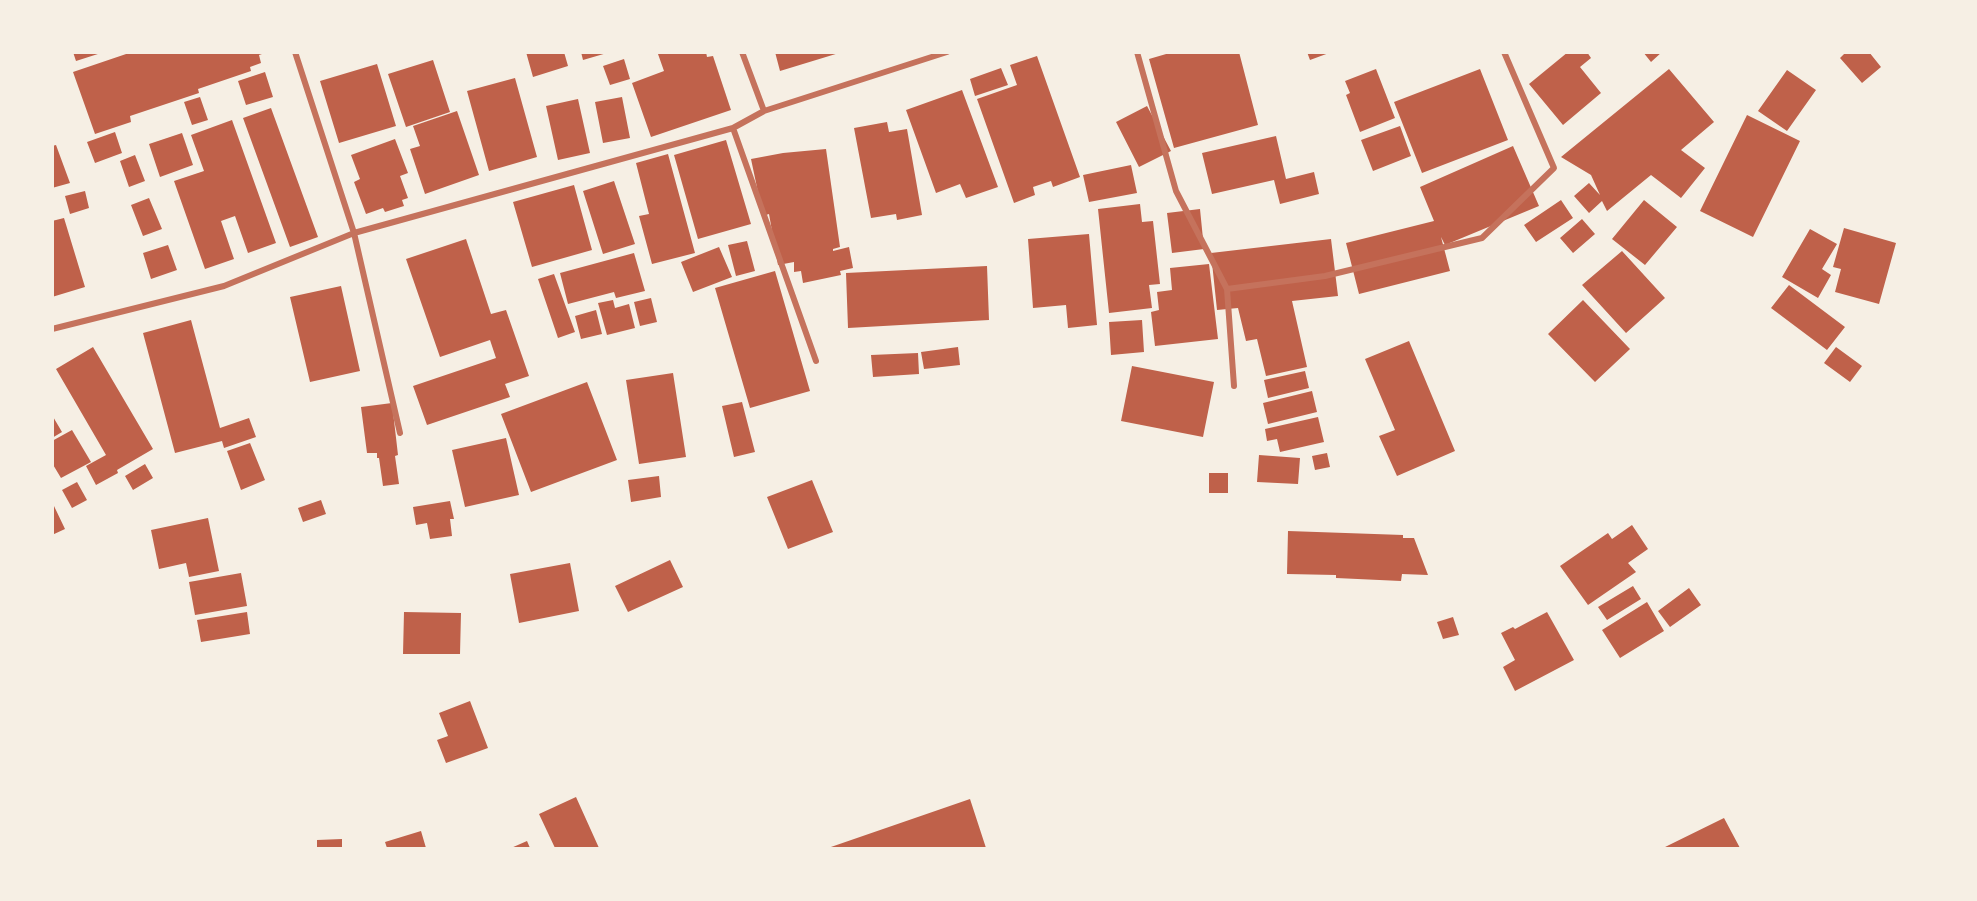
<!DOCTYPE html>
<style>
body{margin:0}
#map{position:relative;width:1977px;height:901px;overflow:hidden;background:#f6efe4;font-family:Merriweather,serif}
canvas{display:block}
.frame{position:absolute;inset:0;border:54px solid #f6efe4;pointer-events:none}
</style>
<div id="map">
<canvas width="1977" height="901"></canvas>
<div class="frame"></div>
</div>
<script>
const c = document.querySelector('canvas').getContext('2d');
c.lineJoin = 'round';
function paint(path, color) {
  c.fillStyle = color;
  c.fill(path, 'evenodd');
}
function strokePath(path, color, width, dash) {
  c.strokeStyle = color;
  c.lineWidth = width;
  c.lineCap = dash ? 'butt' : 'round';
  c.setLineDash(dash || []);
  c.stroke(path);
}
const building = new Path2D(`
 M73,52H101V53L76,61Z
 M132,52H264L265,53L259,55L261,63L250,67L251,71L198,89L199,93L130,116L131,122L95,134L73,72Z
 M526,52H564L568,66L533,77Z
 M581,52H607V53L583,60Z
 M663,52H706L707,57L713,56L731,110L651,137L632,83L664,71L658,54Z
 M775,52H839V53L780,71Z
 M1173,52H1239L1258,125L1174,148L1149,59Z
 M1307,52H1329V53L1310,60Z
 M1568,52H1587L1591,58L1580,67L1601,93L1563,125L1529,84Z
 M1643,52H1662L1651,62Z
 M1846,52H1869L1881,67L1862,83L1840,58Z
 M1037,56L1080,177L1053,187L1051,181L1033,187L1035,195L1014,203L977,99L1017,85L1010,65Z
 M624,59L630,79L610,85L603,66Z
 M433,60L450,112L406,127L388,74Z
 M377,64L396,126L339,143L320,81Z
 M1001,68L1008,85L975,96L970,79Z
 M1376,69L1395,118L1360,132L1346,95L1350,93L1345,81Z
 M1480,69L1508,140L1422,173L1394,102Z
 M1669,69L1714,122L1681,150L1705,168L1681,198L1651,175L1607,211L1602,201L1589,213L1574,196L1589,183L1600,195L1591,175L1561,157Z
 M1787,70L1816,90L1787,131L1758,111Z
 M265,72L273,97L246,105L238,81Z
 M515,78L537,157L489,171L467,91Z
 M962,90L998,187L966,198L960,184L936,193L906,110Z
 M200,97L208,120L192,125L184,102Z
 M622,97L630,138L603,143L595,102Z
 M578,99L590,153L558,160L546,106Z
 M1147,106L1171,151L1139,167L1116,122Z
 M271,108L318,237L290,247L243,118Z
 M457,111L479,175L425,194L410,149L420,146L413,126Z
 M1747,115L1800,141L1753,237L1700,211Z
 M232,120L276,243L248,253L235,216L221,221L234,259L205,269L174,181L204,171L191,135Z
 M887,122L889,132L907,129L922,215L897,220L896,214L871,218L854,128Z
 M1400,126L1411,156L1373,171L1361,140Z
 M115,132L122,153L95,163L87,142Z
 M182,133L193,165L160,177L149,144Z
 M1276,136L1286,179L1314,172L1319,194L1280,204L1274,180L1212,194L1202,153Z
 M395,139L408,173L400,176L408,198L402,200L404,206L385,212L383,208L366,214L354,182L360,179L351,155Z
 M726,140L751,224L698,239L674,155Z
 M56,145L70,183L52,188V146Z
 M1513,146L1539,206L1445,245L1441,237L1450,271L1359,294L1346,243L1434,221L1420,187Z
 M826,149L840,247L833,249V251L849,247L853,268L840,271L841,275L803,283L801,271L794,272V262L778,265L769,214L763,216L751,159L783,153Z
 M668,154L695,253L652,264L639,216L649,214L636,163Z
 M135,155L145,181L129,187L120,161Z
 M1131,165L1137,193L1089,202L1083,175Z
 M614,181L635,244L603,254L583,191Z
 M574,185L592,250L532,267L513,202Z
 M85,191L89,208L70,214L65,196Z
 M149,198L162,229L143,236L131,205Z
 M1561,200L1573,218L1536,242L1524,225Z
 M1644,200L1677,227L1645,265L1612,239Z
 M1140,204L1142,222L1153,221L1160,284L1149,285L1152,308L1109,313L1098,209Z
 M1200,209L1204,249L1172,253L1167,213Z
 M64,218L85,287L52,297V221Z
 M1582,219L1595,234L1573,253L1560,238Z
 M1844,228L1896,243L1879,304L1835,292L1841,269L1833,267Z
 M1810,229L1837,244L1822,269L1831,275L1818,298L1782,277Z
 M1089,234L1097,325L1068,328L1066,305L1033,308L1028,239Z
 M466,239L491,314L506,310L529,376L505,384L510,397L427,425L413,386L496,358L490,340L440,357L406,259Z
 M1331,239L1338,296L1292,301L1307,367L1266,376L1257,339L1246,341L1238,308L1217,310L1211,253Z
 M747,241L755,271L736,276L728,245Z
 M168,245L177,270L151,279L143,253Z
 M719,247L732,277L693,292L681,262Z
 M1622,251L1665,298L1626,333L1582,285Z
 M634,253L645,291L616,298L614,292L568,304L560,273Z
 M1209,264L1218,339L1155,346L1151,312L1159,310L1157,292L1172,290L1170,268Z
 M987,266L989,320L848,328L846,273Z
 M775,271L810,391L750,408L715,288Z
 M554,274L575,332L558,338L538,279Z
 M1789,285L1845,327L1827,350L1771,308Z
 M341,286L360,371L310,382L290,297Z
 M651,298L657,322L640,326L634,302Z
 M613,300L615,308L629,304L635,328L607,335L598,303Z
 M1583,300L1630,349L1595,382L1548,334Z
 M596,310L602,334L581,339L575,316Z
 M191,320L220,428L249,418L256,437L224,448L222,441L175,453L143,333Z
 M1142,320L1144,352L1111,355L1109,322Z
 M1409,341L1455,451L1397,476L1379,436L1395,430L1365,359Z
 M93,347L153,449L117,470L118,473L96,485L86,466L106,455L56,369Z
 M958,347L960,365L924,369L921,352Z
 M1836,347L1862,366L1850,382L1824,363Z
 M918,353L919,374L873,377L871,355Z
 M1132,366L1214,382L1203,437L1121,421Z
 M1305,371L1309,388L1268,398L1264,380Z
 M673,373L686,457L639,464L626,380Z
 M587,382L617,460L531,492L501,414Z
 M1312,391L1317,412L1268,424L1263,403Z
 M742,402L755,452L734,457L722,406Z
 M392,403L398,455L395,456L399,484L383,486L379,458H377V453H367L361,407Z
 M52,415L62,432L52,438Z
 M1318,417L1324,442L1280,452L1277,439L1267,441L1265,429Z
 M72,430L91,462L61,478L52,463V441Z
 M506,438L519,495L465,507L452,450Z
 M250,443L265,480L241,490L227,451Z
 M1327,453L1330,467L1315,470L1312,456Z
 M1259,455L1300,458L1298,484L1257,482Z
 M145,464L153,478L133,490L125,476Z
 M1209,473H1228V493H1209Z
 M659,476L661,497L631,502L628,480Z
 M812,480L833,532L788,549L767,497Z
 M77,482L87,500L72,508L62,490Z
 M321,500L326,514L303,522L298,508Z
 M450,501L454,519H450L452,536L430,539L427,523L416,525L413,507Z
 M54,506L65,529L52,535V507Z
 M208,518L219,571L189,577L186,563L159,569L151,530Z
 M1632,525L1648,549L1628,563L1636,572L1588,605L1560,566L1608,533L1612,539Z
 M1288,531L1403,535V538H1414L1428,575L1402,574L1401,581L1336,578V575L1287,574Z
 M670,560L683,587L628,612L615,586Z
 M570,563L579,611L519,623L510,574Z
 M241,573L247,606L195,615L189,582Z
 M1633,586L1641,599L1607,620L1598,607Z
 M1689,588L1701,605L1670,627L1658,611Z
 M1647,602L1664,631L1620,658L1602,630Z
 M247,612L250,634L201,642L197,620Z
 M404,612L461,613L460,654H403Z
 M1547,612L1574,660L1515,691L1503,667L1515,660L1501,633L1513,627L1515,629Z
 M1453,617L1459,635L1443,639L1437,622Z
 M470,701L488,748L446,763L437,740L448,736L439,713Z
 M576,797L599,848H555L539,814Z
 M970,799L986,848H828Z
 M1724,818L1740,848H1663Z
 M421,831L426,848H387L385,842Z
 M342,839V848H317V840Z
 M527,841L530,848H511Z`);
const minor = new Path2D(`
 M295,52L354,233L400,433
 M742,52L764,111
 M1137,52L1176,191L1227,289L1234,386
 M733,128L816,361
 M1227,289L1325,276L1482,238L1554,168L1504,52
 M52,329L224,286L354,233L733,128L764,111L947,52`);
paint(building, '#bf614a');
strokePath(minor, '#c5725c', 6);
</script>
